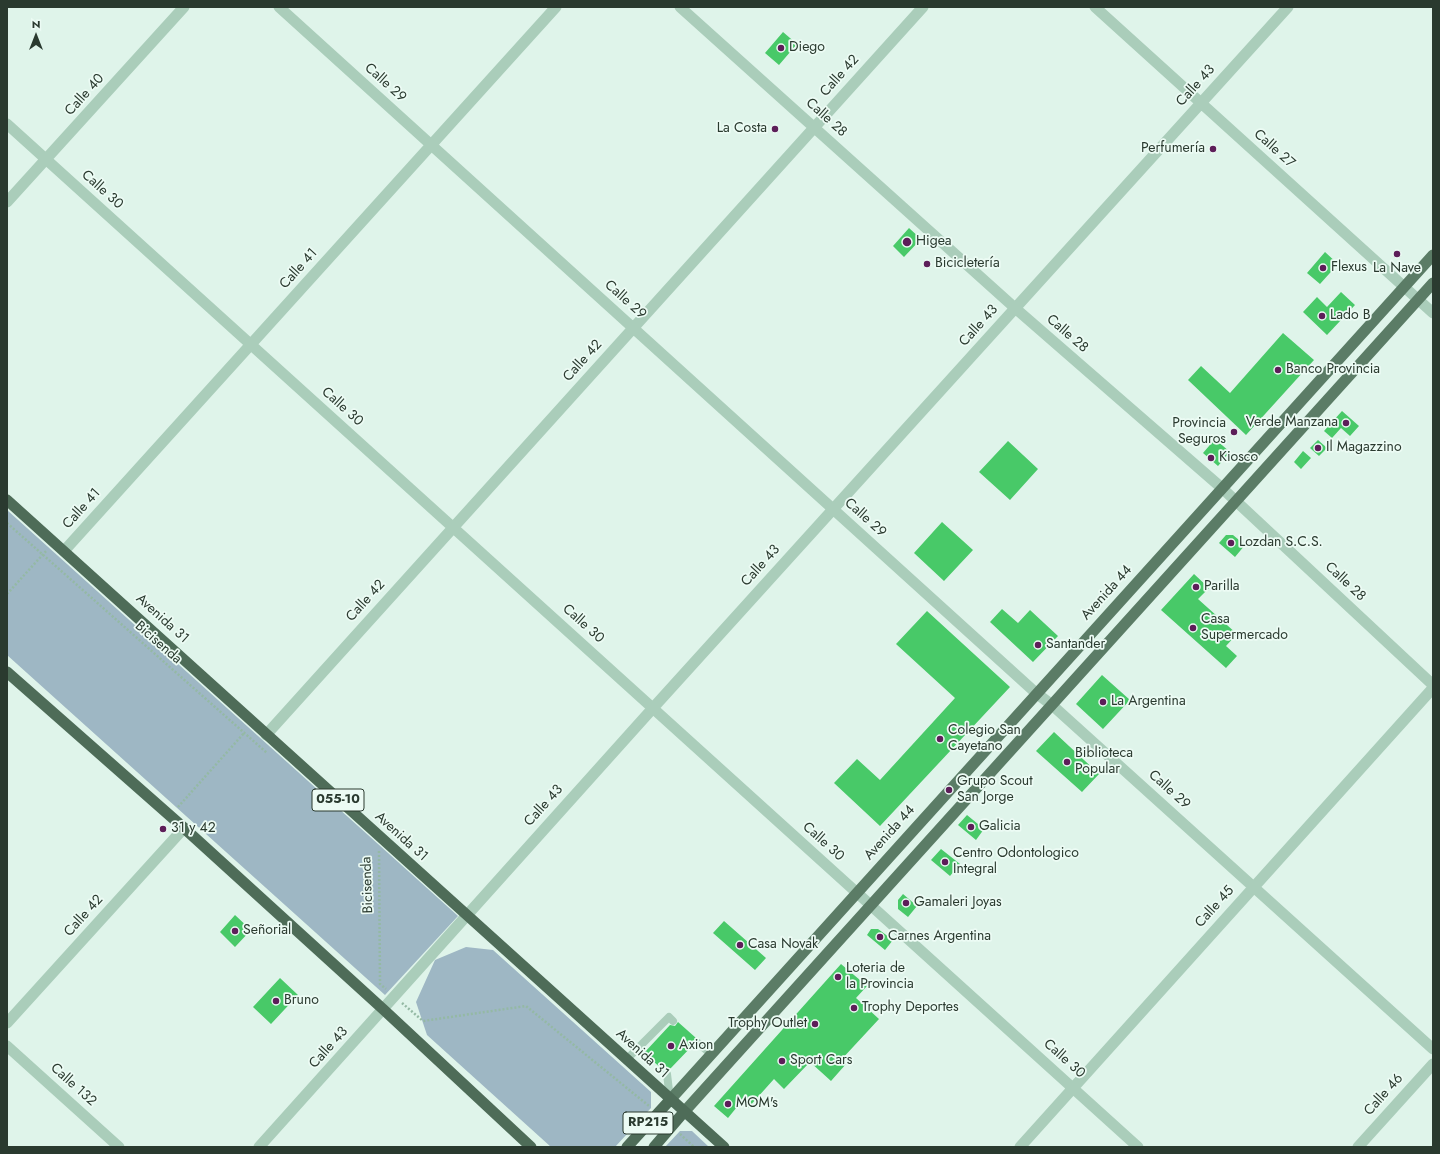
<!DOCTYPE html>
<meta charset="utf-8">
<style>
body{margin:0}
#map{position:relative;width:1440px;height:1154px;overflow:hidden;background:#dff4ea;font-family:Jost,sans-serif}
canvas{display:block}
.frame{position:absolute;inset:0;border:8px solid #2a3a2f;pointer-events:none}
.north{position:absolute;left:16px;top:16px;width:40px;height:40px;-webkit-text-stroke:3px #ecfbf4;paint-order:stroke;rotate:0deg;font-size:11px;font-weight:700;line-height:16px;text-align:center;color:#2a3a2f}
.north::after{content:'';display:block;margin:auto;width:14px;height:18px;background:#2a3a2f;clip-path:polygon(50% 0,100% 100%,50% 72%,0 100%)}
</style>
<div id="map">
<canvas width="1440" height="1154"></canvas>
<div class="frame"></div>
<div class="north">N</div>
</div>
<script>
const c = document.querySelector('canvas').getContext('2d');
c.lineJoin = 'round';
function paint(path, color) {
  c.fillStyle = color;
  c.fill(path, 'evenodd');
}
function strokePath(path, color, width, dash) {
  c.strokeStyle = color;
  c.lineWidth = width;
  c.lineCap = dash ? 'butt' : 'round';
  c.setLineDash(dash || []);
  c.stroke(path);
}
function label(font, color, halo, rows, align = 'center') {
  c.font = font + ' Jost,sans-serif';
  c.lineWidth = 3.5;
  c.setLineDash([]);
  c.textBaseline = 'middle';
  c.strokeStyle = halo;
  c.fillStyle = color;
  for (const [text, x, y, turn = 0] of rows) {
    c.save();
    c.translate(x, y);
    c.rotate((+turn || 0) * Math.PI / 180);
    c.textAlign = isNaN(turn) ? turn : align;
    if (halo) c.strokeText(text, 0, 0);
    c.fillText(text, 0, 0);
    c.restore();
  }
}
const green = new Path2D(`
 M7,510L458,916L385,995L7,655Z
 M466,947L493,950L651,1092V1108L615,1147H551L427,1035L416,1002L435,960Z
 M680,1131H692L709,1147H665Z`);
const building = new Path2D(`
 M783,32L797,44L779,65L765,53Z
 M909,228L921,239L904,257L893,246Z
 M1325,252L1338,264L1320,284L1307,273Z
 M1341,292L1355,305L1327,335L1303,312L1317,297L1327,307Z
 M1283,333L1314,360L1246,435L1188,380L1201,366L1230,393Z
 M1342,411L1359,426L1350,436L1341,428L1332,438L1324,431Z
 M1215,439L1230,452L1218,466L1203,453Z
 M1318,440L1327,448L1319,456L1310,448Z
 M1008,441L1038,469L1010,500L979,472Z
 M1303,451L1311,458L1301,469L1294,462Z
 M942,522L973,550L944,581L914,553Z
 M1226,535H1233L1245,545L1235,557L1219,543Z
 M1194,574L1209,588L1198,599L1237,634L1226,646L1237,656L1226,668L1161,610Z
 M1002,609L1018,623L1030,610L1058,636L1033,662L990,622Z
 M927,611L1010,687L880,826L834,783L857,759L880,780L955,698L896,644Z
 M1102,675L1130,700L1103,729L1076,704Z
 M1054,732L1099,774L1082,792L1036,751Z
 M967,815L984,829L976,840L958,825Z
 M941,849L960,864L950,876L931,860Z
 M903,894L917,906L908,917L898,909V900Z
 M235,915L251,930L235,947L220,932Z
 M724,921L766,958L755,970L713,933Z
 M871,929H878L893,940L885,950L867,935Z
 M841,964L867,986L856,998L879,1019L841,1060L846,1064L831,1081L810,1062L784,1089L774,1079L748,1108L741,1102L728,1118L714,1106Z
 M280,978L298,995L271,1024L253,1007Z
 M678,1022L696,1038L693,1045L670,1069L663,1070L644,1053L670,1025L675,1026Z`);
const path = new Path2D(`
 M7,523L267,753
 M7,594L47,550
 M178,807L245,732
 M379,851L380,984L386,989
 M402,1003L423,1021L526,1006L649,1106
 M680,1134L694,1147`);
const service = new Path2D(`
 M698,1043L711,1054
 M626,1060L669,1017L673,1021
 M667,1074L670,1099`);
const minor = new Path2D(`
 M279,7L1036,693L1052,705L1433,1049
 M680,7L1015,308L1223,489L1433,685
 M1095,7L1433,313
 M7,124L1138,1147
 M7,202L184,7
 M64,551L556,7
 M266,735L923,7
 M7,1023L184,828
 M7,1046L119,1147
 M259,1147L653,708L1288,7
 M1020,1147L1433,688
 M1358,1147L1433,1064`);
const primary = new Path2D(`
 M670,1100L1433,255
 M684,1112L1433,283`);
const trunk = new Path2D(`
 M7,500L724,1147
 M7,672L184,828L384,1010L531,1147
 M627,1147L670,1100
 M654,1147L684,1112`);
const markers = [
 [781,48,4,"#5d1e59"],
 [775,129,4,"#5d1e59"],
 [1213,149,4,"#5d1e59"],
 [907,242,5,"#5d1e59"],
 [1397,254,4,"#5d1e59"],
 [927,264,4,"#5d1e59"],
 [1323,268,4,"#5d1e59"],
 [1322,316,4,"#5d1e59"],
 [1278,370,4,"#5d1e59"],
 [1346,423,4,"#5d1e59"],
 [1234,432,4,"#5d1e59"],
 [1318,448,4,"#5d1e59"],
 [1211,458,4,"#5d1e59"],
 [1231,543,4,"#5d1e59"],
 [1196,587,4,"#5d1e59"],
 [1193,628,4,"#5d1e59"],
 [1038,645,4,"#5d1e59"],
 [1103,702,4,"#5d1e59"],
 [940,739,4,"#5d1e59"],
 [1067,762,4,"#5d1e59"],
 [949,790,4,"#5d1e59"],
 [971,827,4,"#5d1e59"],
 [163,829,4,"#5d1e59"],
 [945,862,4,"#5d1e59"],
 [906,903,4,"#5d1e59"],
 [235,931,4,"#5d1e59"],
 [880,937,4,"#5d1e59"],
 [740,945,4,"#5d1e59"],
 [838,977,4,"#5d1e59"],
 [276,1001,4,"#5d1e59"],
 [854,1008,4,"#5d1e59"],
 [815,1024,4,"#5d1e59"],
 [671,1046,4,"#5d1e59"],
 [782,1061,4,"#5d1e59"],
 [728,1104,4,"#5d1e59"]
];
const shields = [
 [338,800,52],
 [648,1123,50]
];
const shieldNames = [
 ["055-10",338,800],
 ["RP215",648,1123]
];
const poiNames = [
 ["Diego",789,48],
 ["La Costa",767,129,"right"],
 ["Perfumería",1205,149,"right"],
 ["Higea",916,242],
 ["Bicicletería",935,264],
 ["Flexus",1331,268],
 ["La Nave",1397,269,"center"],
 ["Lado B",1330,316],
 ["Banco Provincia",1286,370],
 ["Verde Manzana",1338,423,"right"],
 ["Provincia",1226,424,"right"],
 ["Seguros",1226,440,"right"],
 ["Il Magazzino",1326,448],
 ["Kiosco",1219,458],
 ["Lozdan S.C.S.",1239,543],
 ["Parilla",1204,587],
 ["Casa",1201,620],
 ["Supermercado",1201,636],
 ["Santander",1046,645],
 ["La Argentina",1111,702],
 ["Colegio San",948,731],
 ["Cayetano",948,747],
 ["Biblioteca",1075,754],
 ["Popular",1075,770],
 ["Grupo Scout",957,782],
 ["San Jorge",957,798],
 ["Galicia",979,827],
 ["31 y 42",171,829],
 ["Centro Odontologico",953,854],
 ["Integral",953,870],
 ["Gamaleri Joyas",914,903],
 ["Señorial",243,931],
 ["Carnes Argentina",888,937],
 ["Casa Novak",748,945],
 ["Loteria de",846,969],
 ["la Provincia",846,985],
 ["Bruno",284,1001],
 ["Trophy Deportes",862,1008],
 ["Trophy Outlet",807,1024,"right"],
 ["Axion",679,1046],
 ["Sport Cars",790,1061],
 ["MOM's",736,1104]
];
const streetNames = [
 ["Calle 42",840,76,-48],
 ["Calle 29",385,83,42],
 ["Calle 43",1196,86,-48],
 ["Calle 40",85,95,-48],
 ["Calle 28",826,118,42],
 ["Calle 27",1274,149,42],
 ["Calle 30",102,190,42],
 ["Calle 41",299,269,-48],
 ["Calle 29",625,300,42],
 ["Calle 43",979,326,-48],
 ["Calle 28",1067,334,41],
 ["Calle 42",583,361,-48],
 ["Calle 30",342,407,42],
 ["Calle 41",82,509,-48],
 ["Calle 29",865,518,42],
 ["Calle 43",761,566,-48],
 ["Calle 28",1345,582,43],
 ["Avenida 44",1107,593,-48],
 ["Calle 42",366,601,-48],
 ["Avenida 31",162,619,42],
 ["Calle 30",583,624,42],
 ["Bicisenda",158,643,41],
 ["Calle 29",1169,790,42],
 ["Calle 43",544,806,-48],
 ["Avenida 44",890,833,-48],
 ["Avenida 31",401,837,42],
 ["Calle 30",823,842,42],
 ["Bicisenda",368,885,-92],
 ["Calle 45",1215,907,-48],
 ["Calle 42",84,916,-48],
 ["Calle 43",329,1048,-48],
 ["Avenida 31",642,1054,42],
 ["Calle 30",1064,1059,42],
 ["Calle 132",73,1085,42],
 ["Calle 46",1384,1095,-48]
];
paint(green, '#9eb7c4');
paint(building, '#48c968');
strokePath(path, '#94b9a4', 2.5, [2, 2]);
strokePath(service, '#aacdba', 8);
strokePath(minor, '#aacdba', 11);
strokePath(primary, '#5b7c66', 11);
strokePath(trunk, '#4e6c58', 11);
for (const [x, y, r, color] of markers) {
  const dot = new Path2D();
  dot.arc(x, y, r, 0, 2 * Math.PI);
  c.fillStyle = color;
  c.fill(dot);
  strokePath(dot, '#ecfbf4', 1.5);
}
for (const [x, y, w] of shields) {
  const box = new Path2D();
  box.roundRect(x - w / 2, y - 11, w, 22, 3);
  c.fillStyle = '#ecfbf4';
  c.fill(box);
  strokePath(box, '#2a3a2f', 1);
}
label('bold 13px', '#2a3a2f', null, shieldNames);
label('14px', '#2a3a2f', '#ecfbf4', poiNames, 'left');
label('14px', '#2a3a2f', '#ecfbf4', streetNames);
</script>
